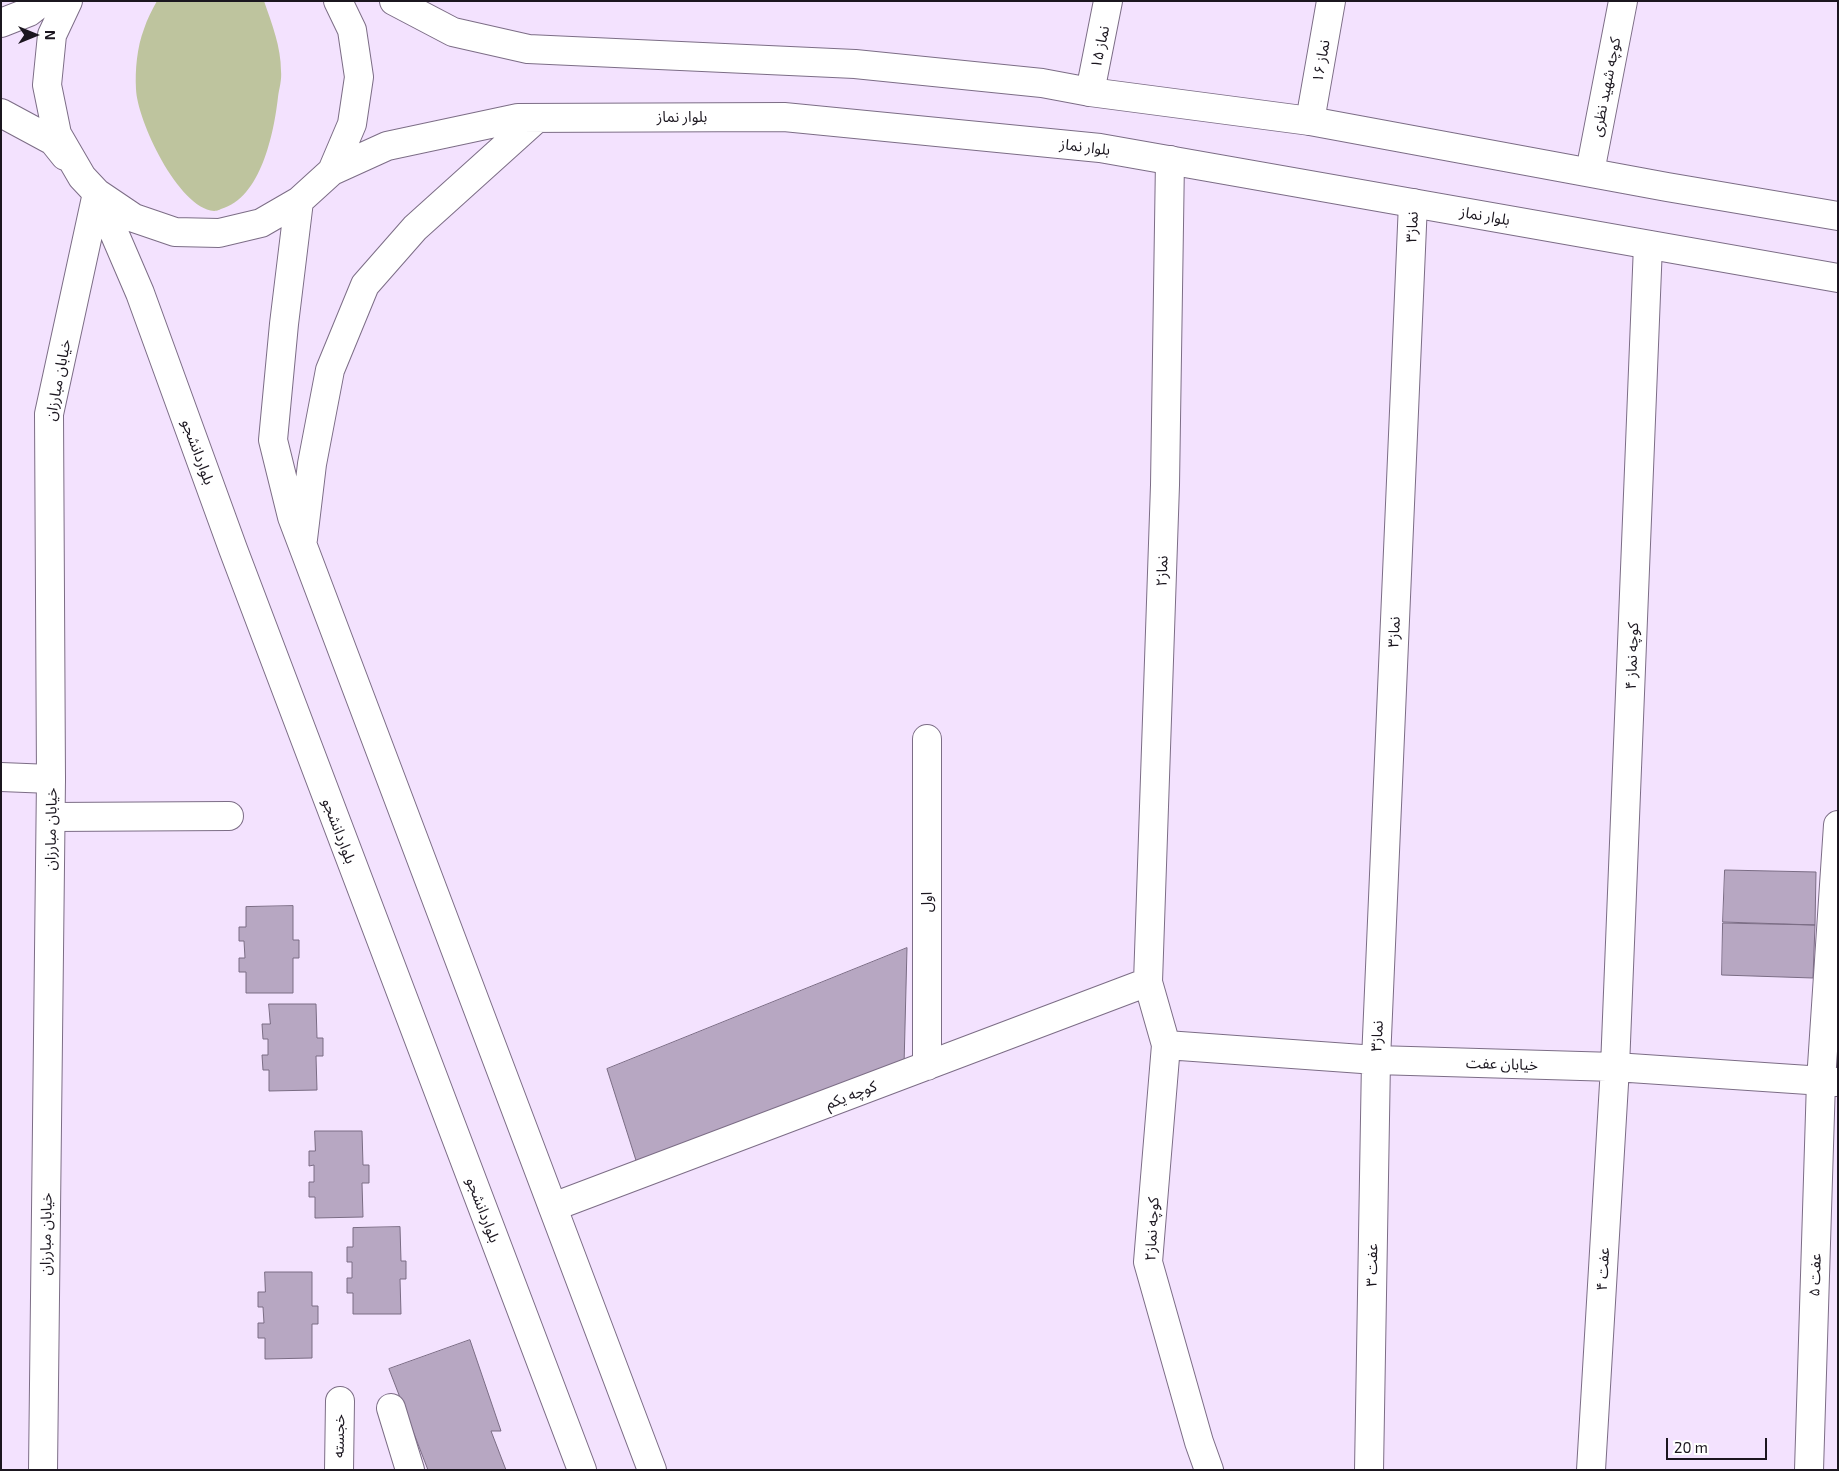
<!DOCTYPE html>
<meta charset="utf-8">
<style>
body{margin:0}
#map{position:relative;width:1839px;height:1471px;overflow:hidden;background:#f3e2fe;font-family:"Exo 2",sans-serif}
canvas{display:block}
.frame{position:absolute;inset:0;border:2px solid #1b161f;pointer-events:none}
.north{position:absolute;left:10px;top:10px;width:50px;height:50px;-webkit-text-stroke:4px #fff;paint-order:stroke;rotate:90deg;font-size:14px;font-weight:700;line-height:20px;text-align:center;color:#1b161f}
.north::after{content:'';display:block;margin:auto;width:18px;height:22px;background:#1b161f;clip-path:polygon(50% 0,100% 100%,50% 72%,0 100%)}
.scale{position:absolute;left:1666px;top:1438px;width:101px;height:22px;box-sizing:border-box;border:2px solid #1b161f;border-top:0;padding-left:6px;font-size:15px;line-height:18px;white-space:nowrap;color:#1b161f;-webkit-text-stroke:4px #fff;paint-order:stroke}
</style>
<div id="map">
<canvas width="1839" height="1471"></canvas>
<div class="frame"></div>
<div class="north">N</div>
<div class="scale">20 m</div>
</div>
<script>
const c = document.querySelector('canvas').getContext('2d');
c.lineJoin = 'round';
function paint(path, color) {
  c.fillStyle = color;
  c.fill(path, 'evenodd');
}
function strokePath(path, color, width, dash) {
  c.strokeStyle = color;
  c.lineWidth = width;
  c.lineCap = dash ? 'butt' : 'round';
  c.setLineDash(dash || []);
  c.stroke(path);
}
function label(font, color, halo, rows, align = 'center') {
  c.font = font + ' "Exo 2","Noto Sans Arabic",sans-serif';
  c.lineWidth = 4.5;
  c.setLineDash([]);
  c.textBaseline = 'middle';
  c.strokeStyle = halo;
  c.fillStyle = color;
  for (const [text, x, y, turn = 0] of rows) {
    c.save();
    c.translate(x, y);
    c.rotate((+turn || 0) * Math.PI / 180);
    c.textAlign = isNaN(turn) ? turn : align;
    if (halo) c.strokeText(text, 0, 0);
    c.fillText(text, 0, 0);
    c.restore();
  }
}
const green = new Path2D(`
 M157,1H264C272,24 281,47 281,71C282,80 279,89 278,97C274,133 261,198 221,209C220,210 215,211 214,211C178,208 137,120 136,89C135,70 137,47 144,29C147,19 152,10 157,1Z`);
const building = new Path2D(`
 M1725,870L1816,872L1815,925L1723,922Z
 M293,906V940H299V958H293V993H246V972H239V958H245L244,941H239V927H246V907Z
 M1723,923L1815,925L1813,978L1722,975Z
 M907,948L904,1066L640,1173L607,1069Z
 M269,1004H316L317,1038H323V1056H316L317,1090L269,1091V1070H263L262,1055H268V1039H263L262,1024H270Z
 M315,1131H362L363,1165H369V1183H362L363,1217L315,1218V1197H309V1182H314V1165L309,1166V1151H315Z
 M400,1227L401,1261H406V1279H400L401,1314H353V1293H347V1278H352V1262H347V1247H353V1228Z
 M265,1272H312V1306H318V1324H312V1358L265,1359V1338H258V1323H264L263,1307H258V1292H265Z
 M470,1340L501,1431H491L506,1470H428L389,1369Z`);
const street = new Path2D(`
 M1090,92L1108,1
 M1310,121L1331,1
 M1170,160L1165,485L1148,982L1166,1045L1148,1262L1199,1442L1209,1470
 M1590,172L1623,1
 M927,739V1066
 M1,777L51,779
 M51,817L229,816
 M1166,1045L1376,1060L1615,1067L1838,1082
 M553,1207L1148,982
 M391,1408L410,1470
 M339,1470L340,1401
 M1369,1470L1376,1060L1413,203
 M1591,1470L1615,1067L1648,245
 M1809,1470L1821,1081L1838,825`);
const secondary = new Path2D(`
 M68,1L52,35L47,85L57,134L82,177L97,193L134,218L175,232L219,233L261,223L299,201L332,171L352,124L359,77L352,30L338,1
 M394,1L453,32L528,49L855,64L1042,83L1090,92L1310,121L1667,187L1838,216
 M1,23L29,12L43,1
 M1,113L53,141L65,156
 M332,171L387,146L518,118L784,117L1100,148L1838,278
 M97,193L140,293L233,549L582,1470
 M299,201L284,324L273,440L292,517L652,1470
 M303,539L312,464L330,370L365,285L415,228L537,118
 M43,1470L51,779L49,414L97,193`);
const streetNames = [
 ["نماز ۱۵",1100,47,-78],
 ["نماز ۱۶",1321,61,-80],
 ["کوچه شهید نظری",1606,87,-79],
 ["بلوار نماز",682,117],
 ["بلوار نماز",1085,147,7],
 ["بلوار نماز",1485,216,10],
 ["نماز۳",1412,227,-87],
 ["خیابان مبارزان",58,380,-79],
 ["بلواردانشجو",198,452,70],
 ["نماز۲",1162,571,-88],
 ["نماز۳",1394,632,-87],
 ["کوچه نماز ۴",1632,656,-88],
 ["خیابان مبارزان",51,829,-89],
 ["بلواردانشجو",339,831,69],
 ["اول",927,902,-90],
 ["نماز۳",1377,1036,-87],
 ["خیابان عفت",1502,1064,2],
 ["کوچه یکم",851,1095,-21],
 ["بلواردانشجو",483,1210,69],
 ["کوچه نماز۲",1152,1229,-87],
 ["خیابان مبارزان",46,1234,-89],
 ["عفت ۳",1372,1265,-89],
 ["عفت ۴",1603,1269,-87],
 ["عفت ۵",1815,1275,-88],
 ["خجسته",339,1436,-89]
];
paint(green, '#bec49e');
paint(building, '#b7a7c2');
strokePath(building, '#7a6c84', 1);
strokePath(street, '#7c6d86', 30);
strokePath(secondary, '#7c6d86', 30);
strokePath(street, '#fff', 28);
strokePath(secondary, '#fff', 28);
label('15px', '#1b161f', '#fff', streetNames);
</script>
